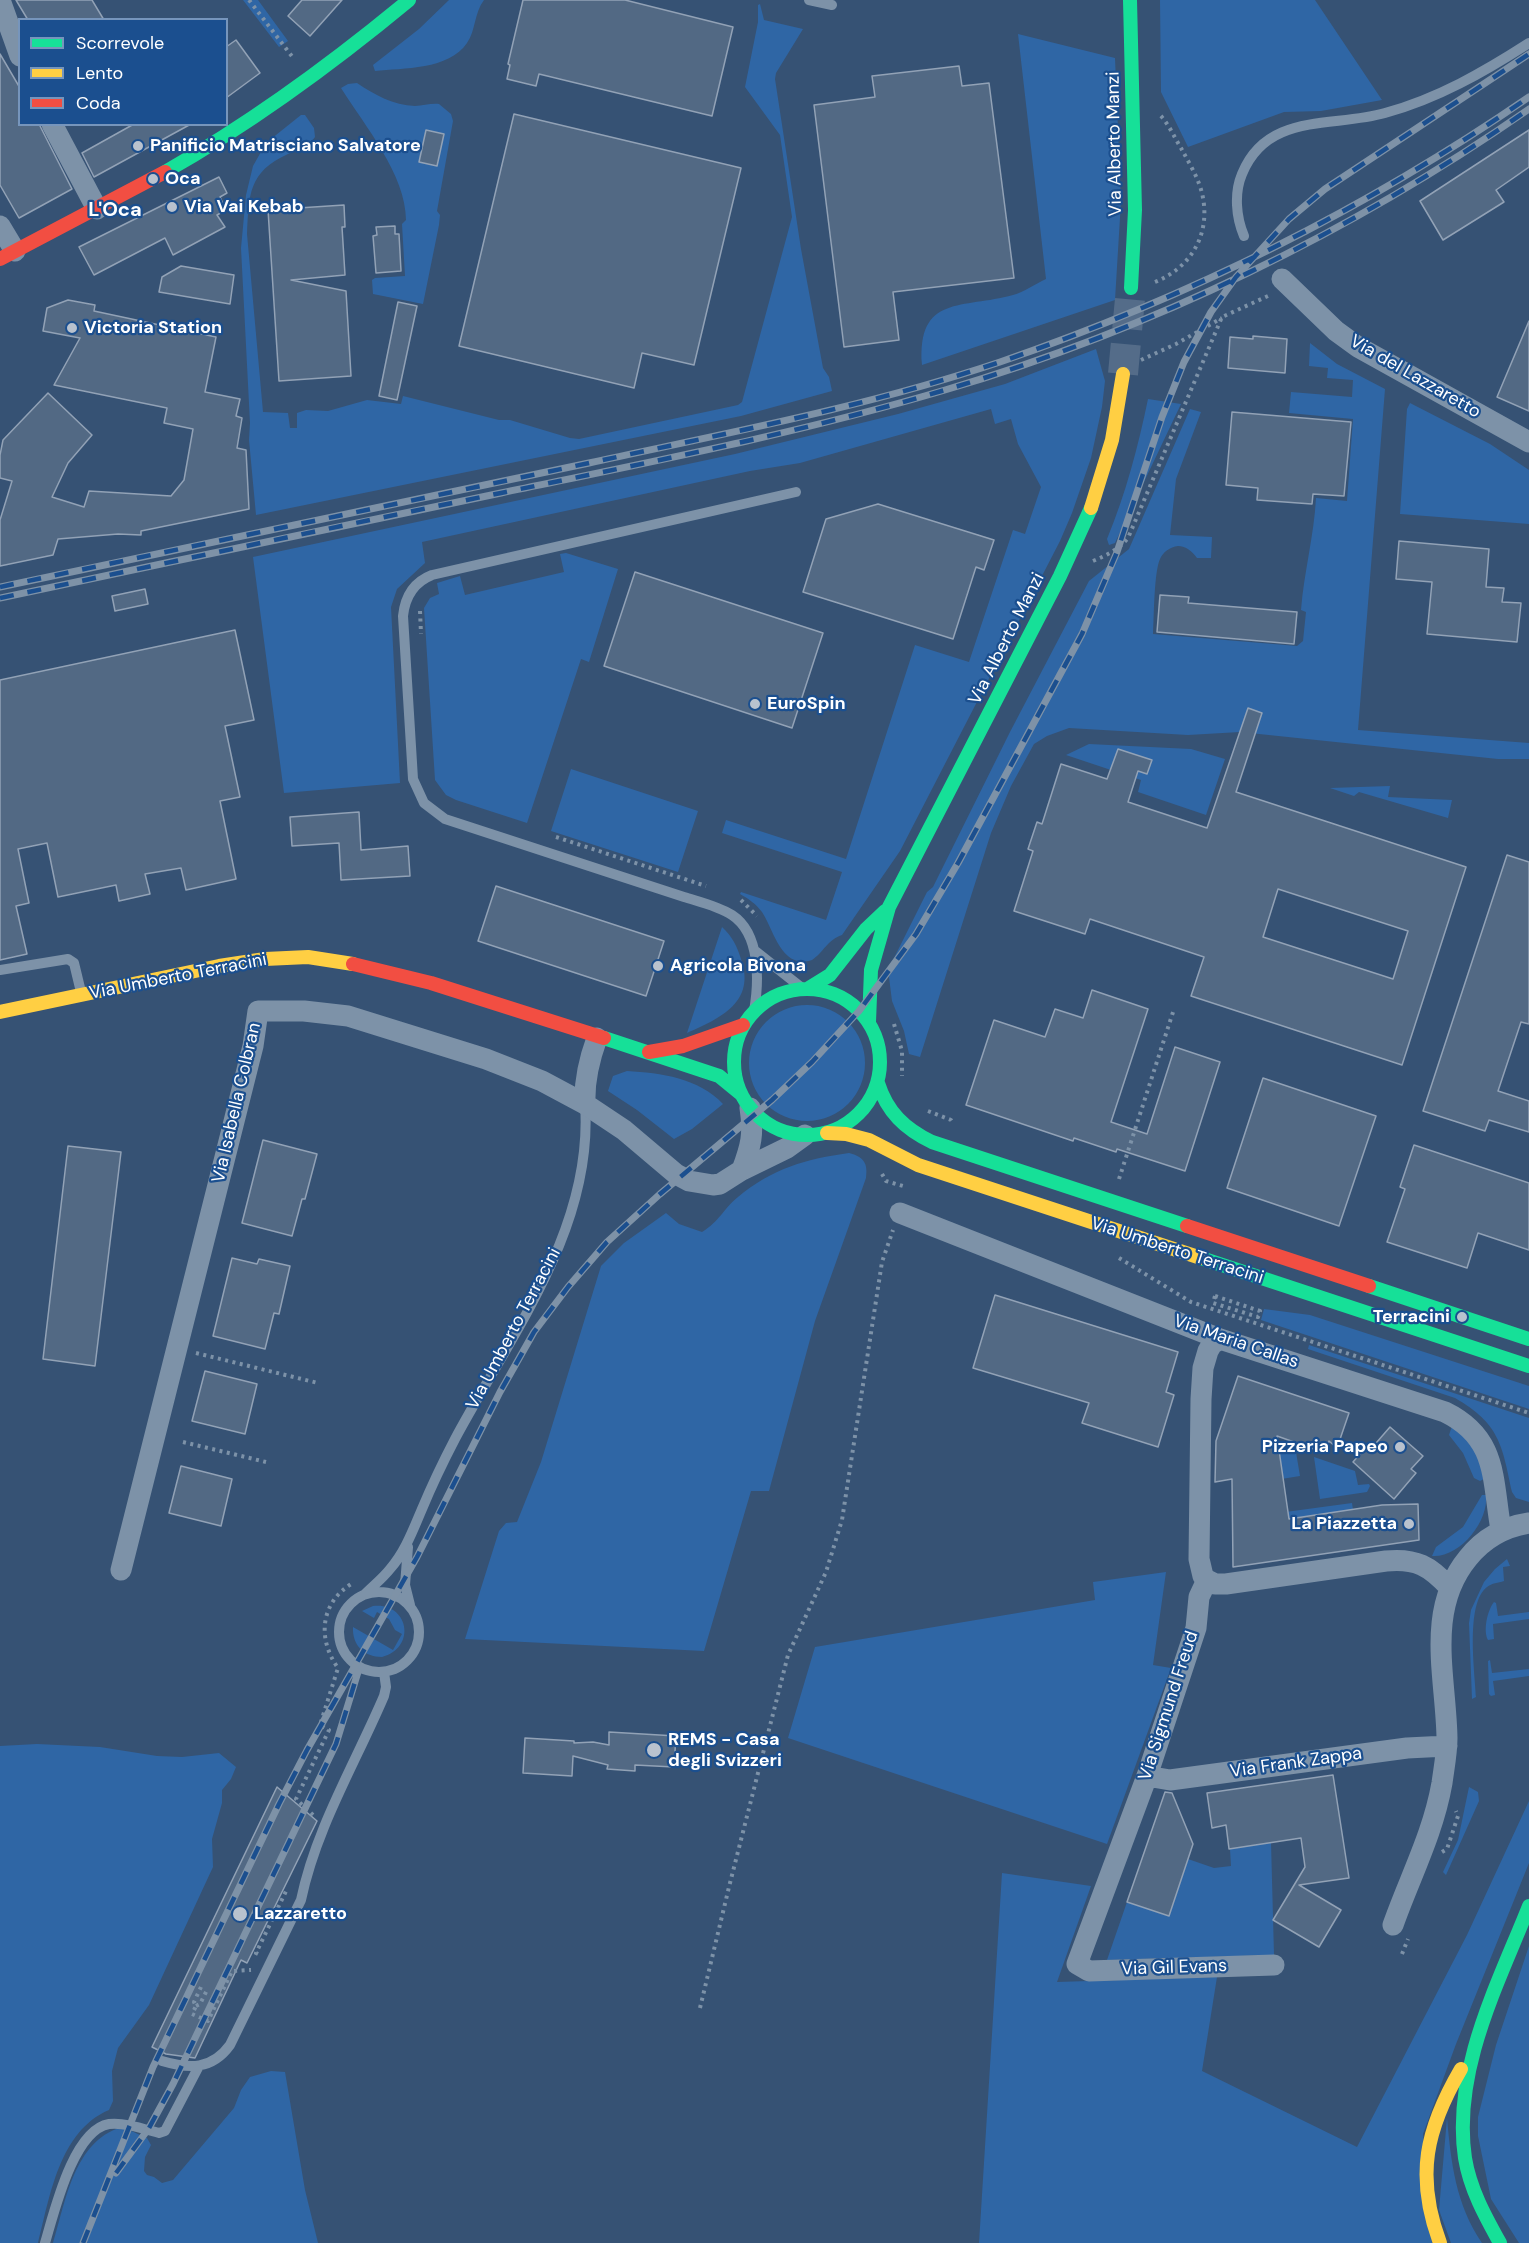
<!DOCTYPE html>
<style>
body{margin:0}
#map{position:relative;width:1529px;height:2243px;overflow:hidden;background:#365274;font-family:"DM Sans",sans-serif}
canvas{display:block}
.legend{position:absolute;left:18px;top:18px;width:210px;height:108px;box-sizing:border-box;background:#1b4f8f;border:2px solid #7695bc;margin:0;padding:8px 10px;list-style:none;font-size:18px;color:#fff}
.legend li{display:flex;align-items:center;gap:12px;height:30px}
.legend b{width:30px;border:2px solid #7695bc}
</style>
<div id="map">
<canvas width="1529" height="2243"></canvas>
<ul class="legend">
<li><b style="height:8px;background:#16e098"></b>Scorrevole</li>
<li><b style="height:8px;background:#ffcf43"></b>Lento</li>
<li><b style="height:8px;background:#f24e42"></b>Coda</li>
</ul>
</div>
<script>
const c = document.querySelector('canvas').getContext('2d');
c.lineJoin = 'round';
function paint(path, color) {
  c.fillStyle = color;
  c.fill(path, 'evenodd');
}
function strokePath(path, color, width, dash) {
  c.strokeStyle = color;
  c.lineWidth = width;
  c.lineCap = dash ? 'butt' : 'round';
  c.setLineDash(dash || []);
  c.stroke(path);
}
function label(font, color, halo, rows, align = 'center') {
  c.font = font + ' "DM Sans",sans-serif';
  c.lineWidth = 4.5;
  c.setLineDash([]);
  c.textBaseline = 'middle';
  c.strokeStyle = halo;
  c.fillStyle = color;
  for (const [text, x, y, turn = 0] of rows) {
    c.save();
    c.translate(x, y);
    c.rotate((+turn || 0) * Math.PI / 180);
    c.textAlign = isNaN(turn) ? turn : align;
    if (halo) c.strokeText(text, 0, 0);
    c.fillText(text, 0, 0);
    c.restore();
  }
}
const green = new Path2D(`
 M243,0H258L288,41L279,47Z
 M449,0H484C474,13 476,30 467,43C449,70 403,68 375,71L373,65L419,29Z
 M1160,0H1315L1382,100L1321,111L1284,112L1188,147L1161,92Z
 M760,4L764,20L803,29L776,73L775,79L801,249L823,368L829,377L832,391L741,416L256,515L249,440L250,423L241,248L246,195L253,166L266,143L301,115H305L314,128L315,137C308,147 299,150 288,154C248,172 249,195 247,234L263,412L288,413L290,428H297V413L306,410L328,411L367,400L401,404L403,396L499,420H510L570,438L579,439L738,405L742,402L792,217L780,135L745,87L758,22V5Z
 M1018,34L1115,58L1121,201L1115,300L922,365C917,294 963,309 1013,295C1024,292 1035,284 1046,279Z
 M357,83C375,95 393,105 415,106C423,106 431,103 439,104L451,114L453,121L437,211L440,215L439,225L423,304L373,294L372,280L375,278L405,276L402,224L406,220C406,175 365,126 341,88L348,84Z
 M1310,343L1337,364L1385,389L1358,730L1529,743V759H1498L1240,732L1188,735L1069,728L1047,736L1034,744L1011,786L991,833L920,1057L909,1054L904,1031L892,1001L889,977L891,964L927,892L933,887L1010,732L1089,581L1129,549L1190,409L1201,412L1176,479L1170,535L1212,537L1211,558H1197C1192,551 1186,546 1178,546C1170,547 1163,552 1160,559C1154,572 1154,617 1153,634L1297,646L1303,641L1306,612L1301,610C1304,572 1314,536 1316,498L1347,501L1353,419L1289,413L1291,392L1352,397L1353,380L1327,378L1328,368L1309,366Z
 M1096,349L1105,381L1102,407L1091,458L1072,513L1060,541L900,851L842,935C827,940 824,952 812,960C781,970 774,930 762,912C756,904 749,899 740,894L741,892L826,920L842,872L722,833L726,820L846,859L915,645L969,662L1013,530L1025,534L1041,487L1018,444L1011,419L995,424L991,409L800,463L750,471L422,542L425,563L397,589L391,607L400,783L284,793L253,557L735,454L898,414L1005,384Z
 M1148,399L1181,404L1115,543L1109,545L1107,539C1126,493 1138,447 1148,399Z
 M1410,403L1490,444L1529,470V524L1400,514L1407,409Z
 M566,553L618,569L589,662L581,659L527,823L456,800L446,795L435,780L424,608L430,598L439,594L437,583L460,576L465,595L564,572L560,554Z
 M1089,744L1191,749L1225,759L1206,815L1138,792L1141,780L1066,755Z
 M571,769L698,811L678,872L551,831Z
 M1390,786L1388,797L1452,800L1448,818L1359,792L1354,796L1330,788Z
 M722,927C732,936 737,946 741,959C756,1002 721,1018 687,1033Z
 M749 1063a58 58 0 1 1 116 0a58 58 0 1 1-116 0Z
 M627,1071C661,1073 699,1078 723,1104L692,1129L674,1139L637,1110L608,1091L613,1076Z
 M849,1153C864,1157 868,1163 866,1178L815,1321L769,1491H751L704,1651L465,1639L499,1531L506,1523L517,1522L541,1462L601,1266L624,1243L666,1213L679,1224L702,1232C720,1221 723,1209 738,1197C773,1168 806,1159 849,1153Z
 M1264,1309L1310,1315L1529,1386V1409L1261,1320Z
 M1309,1345L1529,1418V1502L1516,1498L1512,1492C1502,1445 1500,1424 1455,1398L1308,1349Z
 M1452,1426C1473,1445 1478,1451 1484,1479L1480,1481L1474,1478L1463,1453L1449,1435Z
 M1281,1447L1296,1452L1300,1476L1269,1481L1282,1472L1279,1453Z
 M1314,1457L1355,1471L1358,1485L1369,1484L1370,1486L1367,1492L1320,1499Z
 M1482,1495H1486C1489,1521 1460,1558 1432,1556L1436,1547L1463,1527Z
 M1352,1503L1353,1510L1292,1526L1278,1513Z
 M1507,1559L1510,1566L1503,1567L1504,1581C1498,1583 1492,1583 1487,1587C1465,1604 1475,1672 1476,1697L1472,1699L1469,1623L1471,1610L1484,1582L1495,1569Z
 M1166,1572L1153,1665L1171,1668L1107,1844L788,1738L815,1647L1095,1600L1093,1582Z
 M1494,1602L1496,1603L1498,1616L1529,1612V1619L1493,1624L1494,1639L1488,1640C1483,1631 1487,1611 1494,1602Z
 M373,1606C409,1602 417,1648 382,1657C364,1657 352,1645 353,1627L393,1650L402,1634L395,1630L389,1619L377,1612L374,1618L362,1611Z
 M1490,1660L1492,1673L1529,1669V1676L1493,1681L1495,1695L1491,1696L1489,1694L1488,1661Z
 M37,1744L100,1747L157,1756L182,1757L219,1753L236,1767L231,1779L222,1790V1803L212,1839L213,1867L149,2005L118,2048L112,2071L113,2101L109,2110C59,2131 50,2197 38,2243H0V1746Z
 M1469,1787L1478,1792L1479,1801L1446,1875L1443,1872L1458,1840Z
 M1529,1801V1863L1456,2044L1423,2134L1432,2243H979L1002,1873L1091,1886L1057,1982L1217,1977L1202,2071L1357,2147L1467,1935Z
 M1271,1842L1274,1955L1107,1960L1127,1902L1168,1916L1188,1859L1214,1868L1231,1866L1230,1849Z
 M1529,1946V2243H1519L1491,2199L1478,2136V2117L1496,2045Z
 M271,2071L285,2072L305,2190L318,2243H53C65,2204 73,2146 116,2129C125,2126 139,2135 147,2138L151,2145L145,2157L144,2171L147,2175L154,2177L162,2183L173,2180L234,2108L241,2090L250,2077Z
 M1447,2118C1451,2163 1456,2205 1482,2243H1451L1439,2210Z`);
const building = new Path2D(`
 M16,0H92L104,20H28Z
 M302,0H342L310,36L288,16Z
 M523,0H625L733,27L712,116L539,74L536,86L507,79L510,65L508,64Z
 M236,40L260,73L226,98V47Z
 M0,54L20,88V124H39L72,189L19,218L0,185Z
 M959,66L962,86L989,83L1014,278L893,292L899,340L844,347L814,105L875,97L872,76Z
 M514,114L741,168L694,365L642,353L634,388L459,346Z
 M134,124H191L94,177L82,153Z
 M426,130L444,134L437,166L419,162Z
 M1529,130V167L1496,190L1504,202L1443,240L1420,201Z
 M219,177L227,193L220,197L226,210L217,215L225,227L173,255L165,238L94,275L79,247Z
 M344,205L345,227H342L345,275L291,280L346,291L351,376L279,381L268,210Z
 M395,226V234H399L401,271L376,273L373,236L377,235L376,227Z
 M181,266L234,275L230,304L159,292L162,277Z
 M68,300L95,305L94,311L216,337L205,392L240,399L236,416L242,418L237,448L246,450L249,509L141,531V535L118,534L58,539L53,555L0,566V520L12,481L0,478V455L3,440L48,393L92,435L68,463L52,497L84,507L89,491L171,496L184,480L193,429L164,423L167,408L54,385L80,338L43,331L47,308Z
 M398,302L417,306L397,400L379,396Z
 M1529,321V411L1497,397Z
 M1253,336L1287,339L1285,373L1228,368L1230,337L1253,339Z
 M1232,412L1351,422L1344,496L1313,494L1312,504L1257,500L1258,488L1226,485Z
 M878,504L994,540L984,570L976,567L953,639L803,592L826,519Z
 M1399,541L1489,549L1486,587L1504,588L1502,602L1521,603L1517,642L1427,634L1432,582L1396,579Z
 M635,572L823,633L792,728L604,666Z
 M145,589L148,604L115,611L112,596Z
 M1160,595L1189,597L1188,603L1297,612L1294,644L1157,632Z
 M235,630L254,720L225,726L240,797L220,801L236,879L186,890L181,868L145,874L150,894L119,901L116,885L58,897L47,843L18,849L29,903L16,906L27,954L0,960V680Z
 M1248,708L1262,713L1236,792L1466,867L1402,1065L1191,996L1204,957L1090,919L1085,934L1014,911L1033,851L1028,849L1037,822L1042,824L1061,764L1107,779L1118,749L1152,760L1147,774L1138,771L1128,802L1207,828ZM1278,889L1408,931L1393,979L1263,937Z
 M359,812L361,850L408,846L410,876L341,880L339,843L292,846L290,817Z
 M1507,855L1529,862V1024L1521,1022L1498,1091L1529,1101V1132L1489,1120L1485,1131L1423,1111Z
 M496,886L664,941L646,996L478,941Z
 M1092,990L1148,1009L1111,1122L1147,1134L1175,1047L1220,1062L1185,1171L1117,1149L1116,1152L1074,1138L1073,1141L966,1105L994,1020L1045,1037L1055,1009L1083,1018Z
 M1263,1078L1376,1116L1339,1226L1227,1188Z
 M263,1140L317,1154L305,1199H302L292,1236L242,1223Z
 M1414,1145L1529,1183V1250L1478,1233L1467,1268L1387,1242L1405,1189L1400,1187Z
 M68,1146L121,1152L95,1366L43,1359Z
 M232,1258L257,1264L259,1259L290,1266L279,1314L274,1313L265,1349L213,1336Z
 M995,1295L1178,1352L1166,1392L1174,1395L1158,1447L1082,1423L1089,1403L973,1368Z
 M205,1371L257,1384L245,1434L192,1421Z
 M1238,1376L1349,1413L1337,1448L1329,1441L1325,1453L1277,1436L1289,1519L1382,1505L1418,1504L1419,1540L1233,1567L1232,1479L1215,1482L1216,1441Z
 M1390,1427L1423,1456L1411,1469L1416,1473L1394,1499L1353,1462L1366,1447L1370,1450Z
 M181,1466L232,1479L221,1526L169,1513Z
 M609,1732L676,1736L674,1767L635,1765V1771L607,1769L608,1765L573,1756L572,1776L523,1773L525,1738L574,1741V1743L593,1742L609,1745Z
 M1333,1775L1349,1878L1299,1885L1341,1910L1319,1947L1273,1920L1305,1867L1301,1838L1229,1849L1226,1825L1212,1828L1207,1793Z
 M277,1787L317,1821L247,1963L241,1960L195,2058L166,2054L152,2047Z
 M1165,1792L1172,1793L1193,1844L1169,1916L1127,1902Z`);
const secondaryTunnel = new Path2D(`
 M1123,374L1131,288`);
const path = new Path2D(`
 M249,0L294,59
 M1155,282C1190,268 1210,236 1203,198C1200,180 1189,163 1181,148C1174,137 1168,122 1158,113
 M1141,360L1176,344L1222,318
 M1093,561C1107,555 1118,550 1128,538L1222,317L1270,295
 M420,611L421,634
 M556,837L706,886
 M741,900L757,916
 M894,1024L902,1051V1076
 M928,1111L951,1120L953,1123
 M882,1174L886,1181L903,1186
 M1119,1179L1174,1009
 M1119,1258L1191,1302L1529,1413
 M1215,1296L1260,1311L1258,1317L1213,1303Z
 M196,1353L318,1383
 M183,1442L266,1462
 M313,1815L296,1799L329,1730L320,1725L338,1668C317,1639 320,1602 353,1583
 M1442,1852L1447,1849L1458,1816L1456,1811
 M258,1954L256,1953L287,1889
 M1402,1954L1408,1939
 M201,1987L194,2002L196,2006L192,2014L208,2021L232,1971L251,1970
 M196,2006L200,2004L207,1990
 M700,2008L729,1887L788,1655L826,1572L842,1520L882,1262L893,1230`);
const lane = new Path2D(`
 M809,0L832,5
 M1244,236C1236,217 1234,193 1242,174C1267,112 1332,128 1385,113C1437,99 1484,72 1529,43
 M754,950L802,988
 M0,970L68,959L74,963L81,992
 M754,1011C759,982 761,934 732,915C718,906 700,902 684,897L445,819L424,803L413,779L403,616C405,597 414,582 432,575L796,492
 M408,1547L405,1585L410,1605
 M339 1632a40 40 0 1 1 80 0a40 40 0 1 1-80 0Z
 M364,1595C373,1586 383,1578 390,1569C405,1552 413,1530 422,1509C432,1485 443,1462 455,1439C510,1336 594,1228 585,1104
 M162,2061C189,2069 212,2070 230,2045L301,1900C316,1828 355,1764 384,1696L386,1687L384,1672
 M45,2243C54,2213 73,2130 109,2124C124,2122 144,2129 159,2133L165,2131L199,2066`);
const street = new Path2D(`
 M0,0L20,56
 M52,124L97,209
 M0,226L15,251
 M1282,279L1336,331L1358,347L1529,442
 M585,1104C584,1080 589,1060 597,1038
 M742,1170C751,1146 754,1134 750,1108
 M900,1213L1220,1339L1445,1412C1498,1438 1492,1479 1501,1530
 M1220,1339L1212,1344L1208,1351L1203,1368L1201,1399L1199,1559L1203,1576L1207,1580L1199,1597L1196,1628L1147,1776L1077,1964L1089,1971L1274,1965
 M121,1570L253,1046L258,1011H304L348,1016L486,1059L542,1081L585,1104L624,1130L676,1174L689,1181L713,1185L720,1184L742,1170L787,1148L805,1135
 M1207,1580L1215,1584H1226L1386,1561C1416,1558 1430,1566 1450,1588
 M1147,1776L1170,1780L1407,1748L1447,1746
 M1393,1925C1410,1877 1433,1834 1442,1783C1444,1768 1447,1753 1447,1738C1446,1677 1425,1610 1468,1558C1484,1538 1503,1527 1529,1523`);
const fast = new Path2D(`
 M1130,0L1135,210L1131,288
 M165,172C251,123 333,63 409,0
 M809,988L830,975L866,929L885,911
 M734 1062a73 73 0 1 1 146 0a73 73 0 1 1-146 0Z
 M869,1022L871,970L889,907L1060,576L1091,508
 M604,1038L719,1076L741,1094
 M878,1083C887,1112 905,1129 932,1142L1187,1226
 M1201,1258L1529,1366
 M1369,1286L1529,1339
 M1500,2243C1485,2216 1470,2189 1465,2158C1452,2071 1498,1984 1529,1906`);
const slow = new Path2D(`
 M1091,508L1112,440L1123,374
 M0,1012L219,966L265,959L308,957L353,964
 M827,1133L846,1134L869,1140L918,1165L1201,1258
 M1440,2243C1415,2176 1426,2129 1461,2069`);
const jam = new Path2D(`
 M0,259L165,172
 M353,964L431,983L604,1038
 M649,1052L683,1046L743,1025
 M1187,1226L1369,1286`);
const rail = new Path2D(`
 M0,587C196,545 393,505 589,463C727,433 866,407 1000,362C1187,298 1366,209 1529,97
 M0,598C167,563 334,527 501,493C650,462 800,433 945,390C1152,329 1352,232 1529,109
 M116,2173L149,2128L173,2084L336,1744L358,1672
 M83,2243L153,2067L279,1804L307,1750L417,1557L500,1392L534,1332L568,1287L607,1242L660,1194L772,1100L812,1062L859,1011L916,934L958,863L1082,634L1117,552L1162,417L1184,362L1211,312L1236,277L1289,219L1325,189L1529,54`);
const markers = [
 [138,146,6,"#b9c2ce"],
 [153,179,6,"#b9c2ce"],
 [172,207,6,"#b9c2ce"],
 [72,328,6,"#b9c2ce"],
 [755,704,6,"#b9c2ce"],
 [658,966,6,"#b9c2ce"],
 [1462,1317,6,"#b9c2ce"],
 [1400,1447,6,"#b9c2ce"],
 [1409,1524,6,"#b9c2ce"],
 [654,1750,8,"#b9c2ce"],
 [240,1914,8,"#b9c2ce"]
];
const streetNames = [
 ["Via Alberto Manzi",1115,144,-91],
 ["Via del Lazzaretto",1415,377,30],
 ["Via Alberto Manzi",1007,639,-63],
 ["Via Umberto Terracini",178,977,-11],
 ["Via Isabella Colbran",237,1103,-77],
 ["Via Umberto Terracini",1177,1251,18],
 ["Via Umberto Terracini",514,1329,-62],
 ["Via Maria Callas",1236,1342,19],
 ["Via Sigmund Freud",1169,1706,-72],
 ["Via Frank Zappa",1296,1763,-8],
 ["Via Gil Evans",1174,1968,-2]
];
const poiNames = [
 ["Panificio Matrisciano Salvatore",150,146],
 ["Oca",165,179],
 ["Via Vai Kebab",184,207],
 ["Victoria Station",84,328],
 ["EuroSpin",767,704],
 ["Agricola Bivona",670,966],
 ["Terracini",1450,1317,"right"],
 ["Pizzeria Papeo",1388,1447,"right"],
 ["La Piazzetta",1397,1524,"right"],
 ["REMS - Casa",668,1740],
 ["degli Svizzeri",668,1761],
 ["Lazzaretto",254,1914]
];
const neighbourhoodNames = [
 ["L'Oca",115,211]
];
paint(green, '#2f66a5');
paint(building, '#526984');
strokePath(building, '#92a2b6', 1.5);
strokePath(secondaryTunnel, '#546c89', 30, [30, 15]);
strokePath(path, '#7d92a8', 4, [3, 4.5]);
strokePath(lane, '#7d92a8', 10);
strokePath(street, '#7d92a8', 21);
strokePath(fast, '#16e098', 14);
strokePath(slow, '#ffcf43', 14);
strokePath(jam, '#f24e42', 14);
strokePath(rail, '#7e92a7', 7);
strokePath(rail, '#1b4f8f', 4.5, [14]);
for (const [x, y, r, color] of markers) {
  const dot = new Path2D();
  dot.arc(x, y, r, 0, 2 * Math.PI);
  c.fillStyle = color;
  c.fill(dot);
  strokePath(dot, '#1b4f8f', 2);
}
label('18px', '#fff', '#1b4f8f', streetNames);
label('bold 18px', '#fff', '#1b4f8f', poiNames, 'left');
label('bold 20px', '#fff', '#1b4f8f', neighbourhoodNames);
</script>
